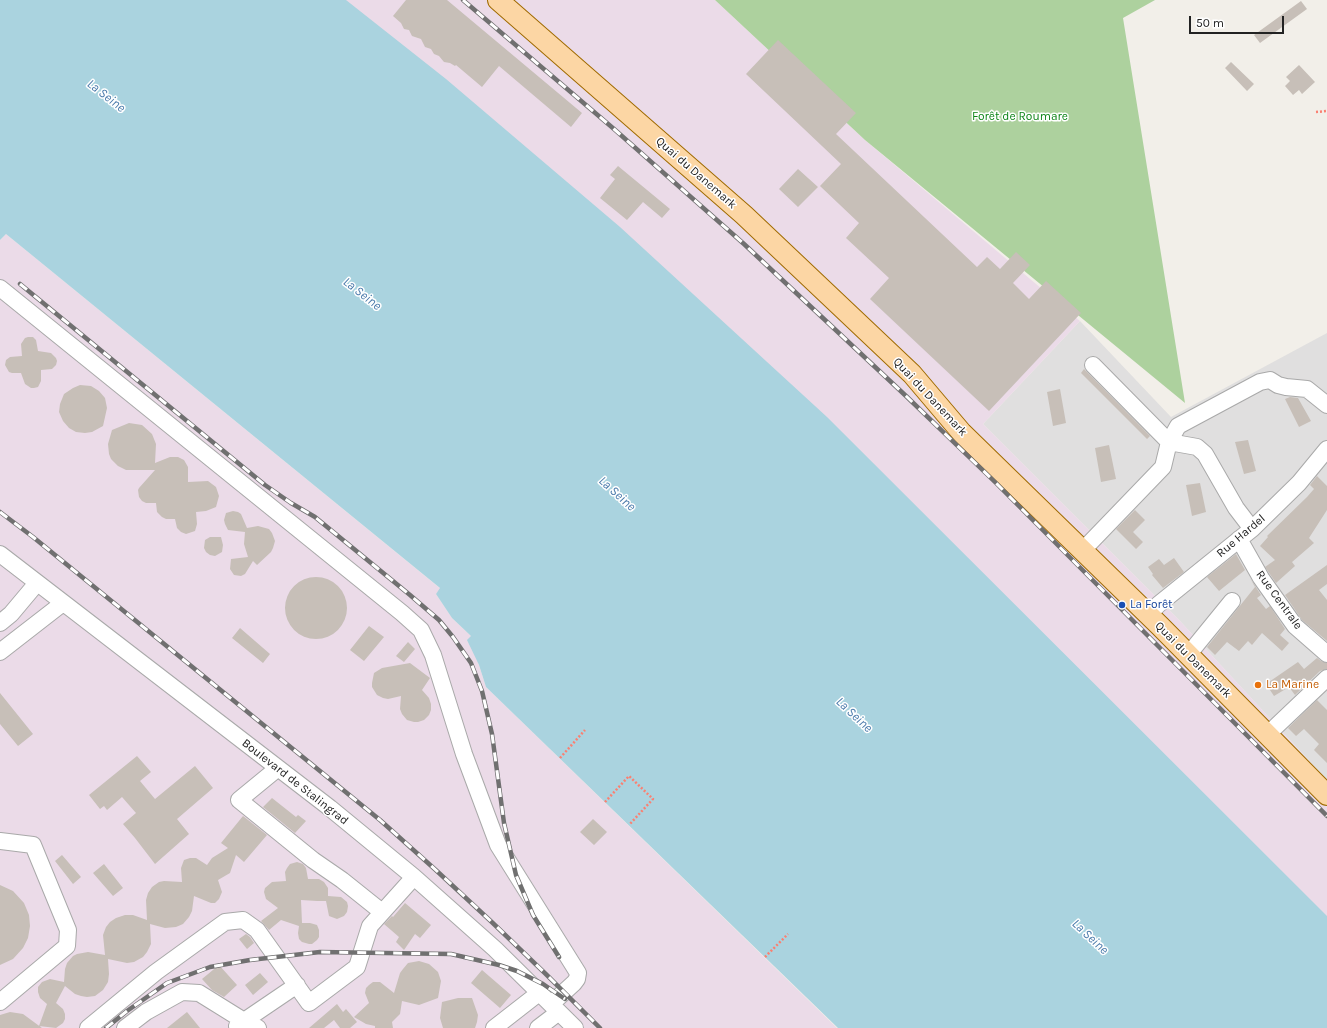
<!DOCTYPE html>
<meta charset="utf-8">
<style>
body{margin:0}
#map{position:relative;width:1327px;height:1028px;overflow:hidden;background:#f2efe9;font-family:Karla,sans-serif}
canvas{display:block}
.scale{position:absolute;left:1189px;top:16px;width:95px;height:18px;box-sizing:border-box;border:2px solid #222;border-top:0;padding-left:5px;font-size:12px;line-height:14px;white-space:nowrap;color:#222;-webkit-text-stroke:3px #fff;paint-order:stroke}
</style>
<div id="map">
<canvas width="1327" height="1028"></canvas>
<div class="scale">50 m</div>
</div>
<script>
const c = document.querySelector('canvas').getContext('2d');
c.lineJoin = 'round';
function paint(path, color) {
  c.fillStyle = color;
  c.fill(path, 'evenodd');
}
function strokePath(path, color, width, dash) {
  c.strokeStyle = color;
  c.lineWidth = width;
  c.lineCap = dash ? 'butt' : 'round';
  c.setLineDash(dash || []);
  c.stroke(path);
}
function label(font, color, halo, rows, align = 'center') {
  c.font = font + ' Karla,sans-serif';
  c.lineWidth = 3;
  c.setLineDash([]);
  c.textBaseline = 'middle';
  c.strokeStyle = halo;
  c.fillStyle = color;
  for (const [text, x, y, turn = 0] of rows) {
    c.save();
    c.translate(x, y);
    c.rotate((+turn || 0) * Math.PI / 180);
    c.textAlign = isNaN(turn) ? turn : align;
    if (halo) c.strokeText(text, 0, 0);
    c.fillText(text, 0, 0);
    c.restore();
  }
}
const residential = new Path2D(`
 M1080,321L1171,417L1327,333V780L1180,621L983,424Z`);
const industrial = new Path2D(`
 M277,0H715L865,140L1080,321L983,424L1180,621L1327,780V944Z
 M6,234L441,589L436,594L452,618L471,636L479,665L486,687L837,1028H0V240Z`);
const forest = new Path2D(`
 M715,0H1155L1123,18L1185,403L865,140Z`);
const water = new Path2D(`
 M0,0H346L446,79L620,227L827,417L1327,916V1028H838L486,687L479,665L467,640L471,636L452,618L436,594L440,588L6,234L0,240Z`);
const building = new Path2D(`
 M406,0H447L582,113L571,127L499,66L482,87L456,65L455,66L450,63L444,62L439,56L434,54L431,49L425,47L421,39L412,36L409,30L404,29L401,23L393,16Z
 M1301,1L1307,9L1260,43L1254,35Z
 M778,40L856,113L836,134L977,267L987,257L1000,269L1016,252L1030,265L1013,283L1029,299L1046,281L1081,313L989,411L870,299L889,278L846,238L859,223L820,186L841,164L746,74Z
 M1231,62L1254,84L1247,91L1225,68Z
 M1299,65L1315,82L1302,94L1299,90L1293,95L1285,86L1290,81L1286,77Z
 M618,166L670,209L662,218L643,202L627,220L600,198L615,179L610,175Z
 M798,169L818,187L798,207L779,189Z
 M28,337H33L36,340L38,351L51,353L56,358L57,361L56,365L52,369L41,370V381L38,387L34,388H31L25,384L21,373H12L9,372L5,365L6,360L10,357L22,356L21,344L25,338Z
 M1084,369L1150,436L1147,439L1081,373Z
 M80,385L91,386L99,391L105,398L107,408L103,426L92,432L85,433L76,432L69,428L63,421L59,412L60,404L64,394L73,388Z
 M1060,389L1066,423L1053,426L1047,392Z
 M1290,397L1298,398L1311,421L1299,427L1285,399Z
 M129,423L142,425L152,434L156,444L155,463L170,457H178L184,460L188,467V482L208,481L216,487L219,496L216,507L206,511L196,512L197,524L195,531L186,534L181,532L177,528L175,519H166L162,517L157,512L156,503H146L142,501L139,497L138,490L139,488L155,470H126L118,466L111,459L109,454L108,444L112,430Z
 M1248,440L1256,471L1244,474L1235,442Z
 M1109,445L1116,479L1101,482L1095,448Z
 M1317,476L1327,486V510L1309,538L1314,543L1292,562L1295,566L1276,583L1265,567L1275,560L1260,546L1268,537L1267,536L1307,497L1314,489L1310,485Z
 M1200,483L1206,512L1192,516L1186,485Z
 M1135,510L1145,520L1133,532L1143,542L1136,549L1116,529Z
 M233,511L238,512L241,514L247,528L258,526L269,529L272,533L275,541L273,548L271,552L257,565L253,561L245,574L241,576L234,575L230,569L231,559L248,557L244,544L245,532L228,530L225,524L224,520L226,513Z
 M210,537H221L223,545L222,552L215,556L210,555L206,552L204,548L205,540Z
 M1236,554L1245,570L1219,591L1207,577Z
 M1174,558L1184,572L1163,588L1152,575L1153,574L1148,567L1159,559L1164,565Z
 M1327,565V584L1319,590L1327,600V641L1302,620L1285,595Z
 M285 608a31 31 0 1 1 62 0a31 31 0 1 1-62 0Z
 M1250,578L1261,595L1257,598L1266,609L1270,606L1285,629L1280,635L1289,643L1282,651L1262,633L1252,645L1248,641L1239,651L1227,642L1215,655L1207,647L1255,587Z
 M369,626L384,637L364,661L350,650Z
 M240,628L270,654L263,663L232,638Z
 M408,642L415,649L404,662L396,656Z
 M1317,658L1321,661L1327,663V669L1320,671L1295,695L1289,687L1274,696L1266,684L1298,662L1304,669Z
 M410,663L430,678L422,690L429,698L431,704V710L429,715L424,720L418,722H414L407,720L402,714L400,709L401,696L388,699L383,698L377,695L372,687V683L374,673L382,668Z
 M0,693L33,734L18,746L0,724Z
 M1317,700L1327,710V763L1314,750L1319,744L1304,729L1296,736L1288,728Z
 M137,756L151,772L140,781L155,799L195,766L213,788L177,819L189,834L155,864L135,838L123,824L136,813L122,797L107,810L104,806L100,809L89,795Z
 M272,798L296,817L298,815L306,821L295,833L263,807Z
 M243,816L267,835L244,862L236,855L230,873L218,880L222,892L219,899L215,903H211L194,896L192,911L189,917L183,924L176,927L165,928L150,924L151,944L147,952L143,957L134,962L127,963L108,959L109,974L108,982L103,990L95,996L87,997L81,996L75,994L65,986L56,1003L63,1009L65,1014V1019L63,1023L56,1028L39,1026L47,1004L40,998L38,992V987L42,982L50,979L64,982L65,969L67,963L73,956L77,954L88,952L105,955L103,935L106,927L110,922L116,918L125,915H133L147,920L146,900L148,893L152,887L159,882L164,881L182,882L181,868L184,860L190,858H196L207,865L212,858L228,848L221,843Z
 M593,819L607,832L594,845L580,832Z
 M62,855L81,877L73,884L55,861Z
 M297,862L303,864L306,868L308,879H319L324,882L328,888V896L341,897L347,902L348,906L347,912L344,916L337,919L329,916L326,901H317L301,900L302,923H310L317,925L319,930V937L317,940L312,944H309L302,942L299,939L298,933L299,926L281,920L269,930L261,921L278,908L266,899L264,892L265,888L272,882L286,881L285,872L287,868L290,864Z
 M104,864L123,888L113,896L93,873Z
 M0,885L13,891L24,903L29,915L30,926L28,938L23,948L13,959L0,965Z
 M405,903L431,925L420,938L415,934L404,950L396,942L399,937L384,924L392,916L393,917Z
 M246,934L250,937L254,943L247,949L239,939Z
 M419,961L429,964L438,972L441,981L438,998L419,1005L402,1001L400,1014L392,1022L393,1028H375V1026L366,1024L354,1017L369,1003L365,993L366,988L369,985L373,982H380L394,993L400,973L403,969L408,963Z
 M219,965L237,985L224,997L212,990L202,979Z
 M482,970L511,995L500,1008L471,983Z
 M260,973L268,982L253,995L245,985Z
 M458,998H472L478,1015L477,1022L475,1028H443L440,1018L442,1002Z
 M337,1004L343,1012L346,1009L357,1022L350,1028H340L334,1020L324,1028H309Z
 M10,1012L23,1014L42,1028H0V1015Z
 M187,1012L200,1028H167Z`);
const path = new Path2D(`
 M1316,112L1327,111
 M560,758L585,730
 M605,802L629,776L653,799L629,825
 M765,957L788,934`);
const minor = new Path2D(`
 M0,288L402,613L421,630L433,655L464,754L498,845L578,973L577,979L574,983L551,1004
 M1093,365L1169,442L1178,426L1260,382L1270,380L1278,385L1286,387L1307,389L1327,405
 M1239,539L1261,578L1295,626L1327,654
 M1083,550L1163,467L1169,442L1197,447L1205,454L1236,508L1252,529
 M0,554L330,808L414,877L495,949L575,1028
 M1148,615L1159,604L1252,529L1299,483L1327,449
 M0,623L11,614L37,583
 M0,652L63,603
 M1188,655L1232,601
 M1268,734L1327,678
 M278,768L239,800L313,860L342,880L382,912
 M0,841L33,845L68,930L67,946L0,1002
 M237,1026L244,1021L258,1028
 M88,1028L156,972L225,922L243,920L257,930L309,1003L357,967L370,926L414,877
 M125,1028L146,1012L182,992L199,993L244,1021L297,985
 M494,1028L539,993
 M538,1028L559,1012`);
const major = new Path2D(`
 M498,0L744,215L912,374L962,433L1160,626L1327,795`);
const rail = new Path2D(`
 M463,0L614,129L744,244L906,396L996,483L1327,816
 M20,284L265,485L291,503L315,517L410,595L439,620L453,637L471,663L482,691L492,734L504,823L516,875L533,915L559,957
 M0,512L33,537L380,820C456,887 529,956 600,1028
 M106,1028L127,1011L167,983L210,967L250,960L320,952L451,954L499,965L517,971L543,984L565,999`);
const markers = [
 [1122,605,4,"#1a4fb4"],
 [1258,685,4,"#e8710a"]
];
const parkNames = [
 ["Forêt de Roumare",1020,117]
];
const streetNames = [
 ["Quai du Danemark",696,173,41],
 ["Quai du Danemark",930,397,47],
 ["Rue Hardel",1241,536,-40],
 ["Rue Centrale",1279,600,54],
 ["Quai du Danemark",1193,660,45],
 ["Boulevard de Stalingrad",295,782,38]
];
const transitNames = [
 ["La Forêt",1130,605]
];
const foodNames = [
 ["La Marine",1266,685]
];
const waterNames = [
 ["La Seine",106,96,38],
 ["La Seine",362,294,38],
 ["La Seine",617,494,42],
 ["La Seine",854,715,43],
 ["La Seine",1090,937,43]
];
paint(residential, '#e0dfdf');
paint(industrial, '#ebdbe8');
paint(forest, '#add19e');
paint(water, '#aad3df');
paint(building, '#c7bfb8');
strokePath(minor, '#a9a9a9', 18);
strokePath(major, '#a06b00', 22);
strokePath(path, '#fa8072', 2.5, [2, 2]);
strokePath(minor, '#fff', 16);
strokePath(major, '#fcd6a4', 20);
strokePath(rail, '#707070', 4.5);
strokePath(rail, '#fff', 3, [9]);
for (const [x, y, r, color] of markers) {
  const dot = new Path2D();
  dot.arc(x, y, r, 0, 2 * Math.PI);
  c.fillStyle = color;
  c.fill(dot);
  strokePath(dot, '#fff', 1.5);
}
label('12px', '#0c8416', '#fff', parkNames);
label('12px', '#222', '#fff', streetNames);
label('12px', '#164399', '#fff', transitNames, 'left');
label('12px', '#c56008', '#fff', foodNames, 'left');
label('italic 13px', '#4a7aab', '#fff', waterNames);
</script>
